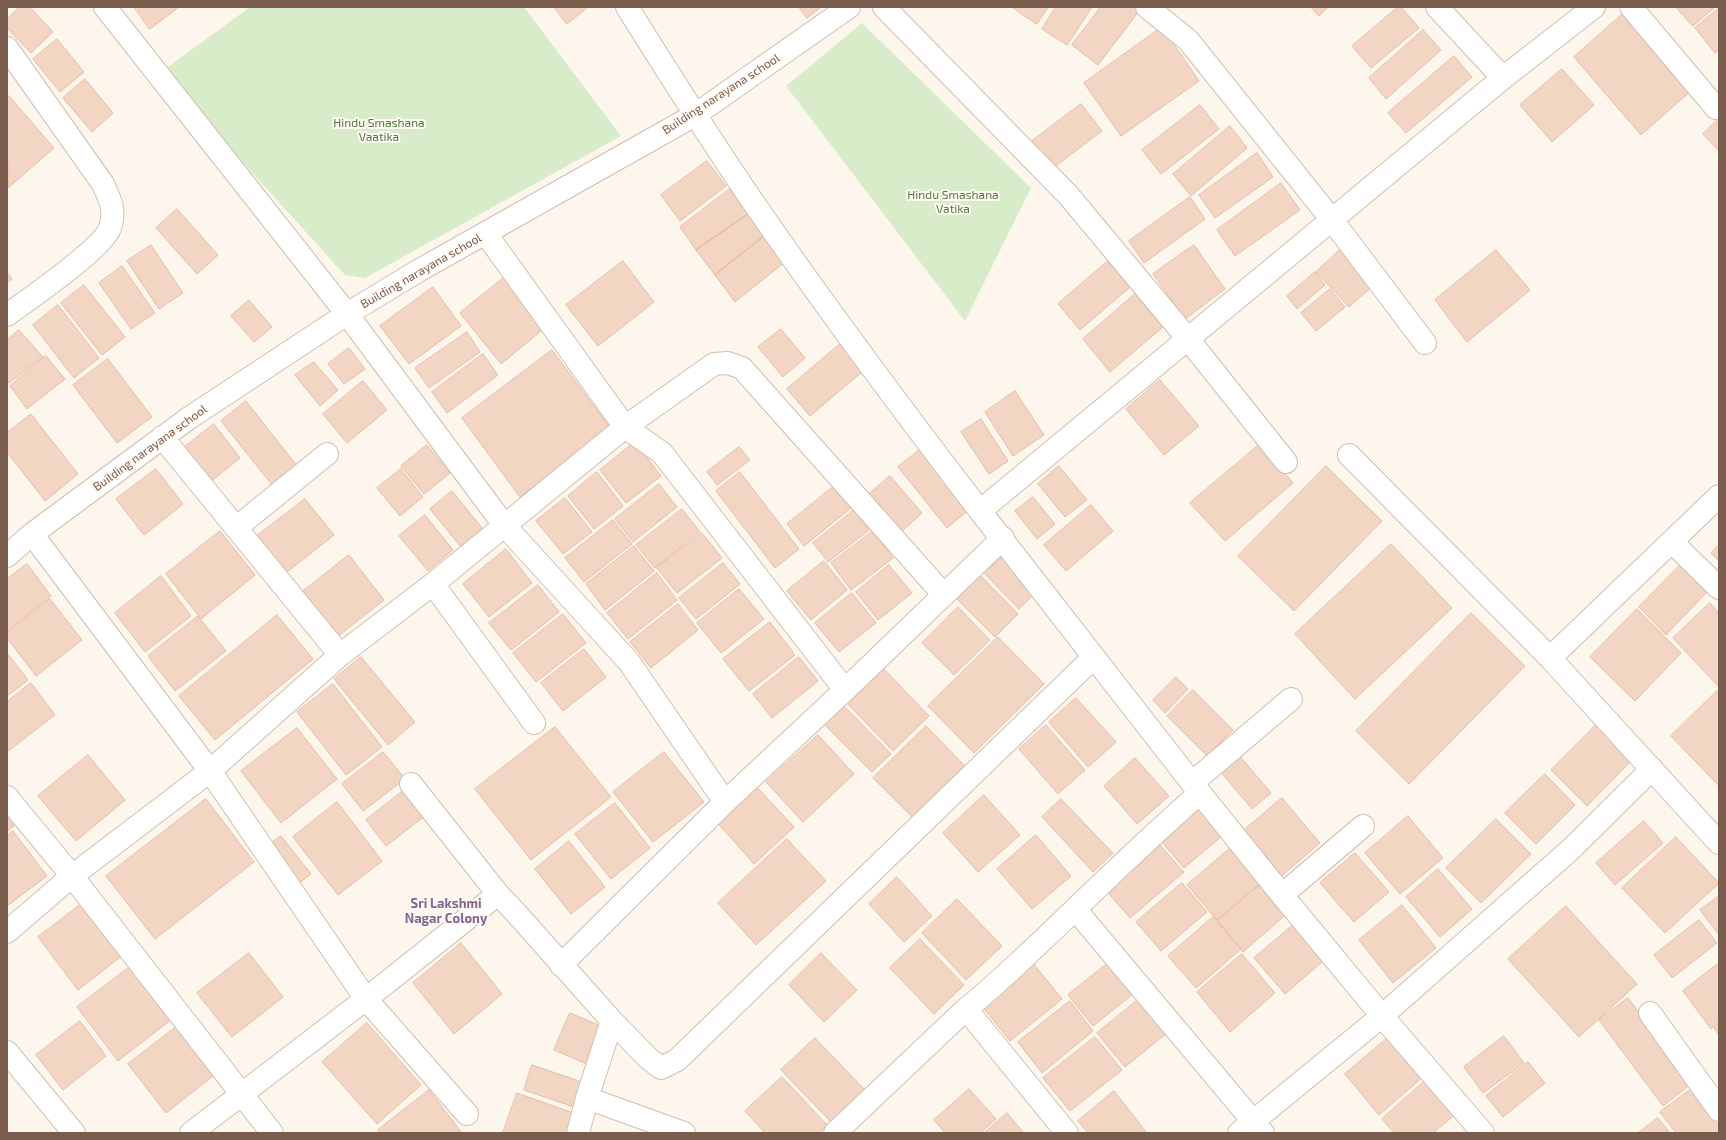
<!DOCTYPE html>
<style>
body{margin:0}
#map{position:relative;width:1726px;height:1140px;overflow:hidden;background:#fdf6ec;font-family:"Exo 2",sans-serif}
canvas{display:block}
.frame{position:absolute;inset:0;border:8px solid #7a5c4d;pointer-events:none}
</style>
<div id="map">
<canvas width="1726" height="1140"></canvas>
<div class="frame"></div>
</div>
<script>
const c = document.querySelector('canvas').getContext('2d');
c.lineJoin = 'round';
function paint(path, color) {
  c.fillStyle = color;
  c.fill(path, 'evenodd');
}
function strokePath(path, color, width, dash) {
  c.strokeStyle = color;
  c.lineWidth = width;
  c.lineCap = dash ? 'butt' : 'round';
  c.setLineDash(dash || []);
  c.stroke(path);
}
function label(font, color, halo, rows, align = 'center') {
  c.font = font + ' "Exo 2",sans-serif';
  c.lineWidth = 4;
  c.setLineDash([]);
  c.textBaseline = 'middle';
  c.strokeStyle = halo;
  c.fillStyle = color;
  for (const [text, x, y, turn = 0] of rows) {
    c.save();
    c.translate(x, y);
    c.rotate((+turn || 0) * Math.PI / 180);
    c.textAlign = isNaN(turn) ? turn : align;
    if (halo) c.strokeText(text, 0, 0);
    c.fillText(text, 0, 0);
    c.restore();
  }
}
const green = new Path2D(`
 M250,7H524L621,136L365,278L345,275L224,142L168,67Z
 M862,23L1031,188L965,321L786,86Z`);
const building = new Path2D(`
 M20,7H30L53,32L31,53L7,28V19Z
 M134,7H179L150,29Z
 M554,7H588L567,24Z
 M799,7H821L807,18Z
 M1012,7H1048L1037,24Z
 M1056,7H1092L1067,45L1042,29Z
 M1101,7H1135L1139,11L1098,65L1072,45Z
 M1311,7H1328L1319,16Z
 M1398,7H1401L1419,28L1371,68L1352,46Z
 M1676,7H1715L1693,26Z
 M1719,8V50L1715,53L1695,28Z
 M1626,11L1693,89L1641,135L1574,57Z
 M1162,27L1199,81L1121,136L1084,83Z
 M1423,30L1441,50L1386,99L1369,78Z
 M57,39L84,72L60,92L33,59Z
 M1454,56L1472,77L1406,133L1388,113Z
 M1562,69L1594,105L1552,142L1520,105Z
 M85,79L113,113L92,132L63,98Z
 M9,96L54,148L8,188L7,97Z
 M1081,104L1102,131L1053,168L1032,141Z
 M1200,105L1219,129L1161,174L1142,150Z
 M1719,118V151L1703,134Z
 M1230,126L1247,148L1191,196L1173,174Z
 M1257,153L1273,177L1215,218L1199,195Z
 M707,161L726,186L680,221L661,195Z
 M1281,183L1300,210L1235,256L1217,230Z
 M730,189L748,214L696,250L680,227Z
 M1190,197L1205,219L1144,263L1129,241Z
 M177,209L218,255L197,274L156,228Z
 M748,214L764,236L715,275L696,250Z
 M764,236L785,262L735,302L715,275Z
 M151,245L183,293L159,309L127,261Z
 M1194,245L1225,289L1185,319L1153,274Z
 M1343,247L1376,283L1349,307L1316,272Z
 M1496,250L1530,290L1467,342L1435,300Z
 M1114,256L1136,282L1080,330L1058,304Z
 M623,261L654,302L598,346L566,305Z
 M122,266L155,313L131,329L99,283Z
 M7,272L12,279L7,283Z
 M1315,272L1325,285L1297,309L1287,296Z
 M506,276L547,326L501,364L460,313Z
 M84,285L125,337L102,355L61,303Z
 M433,287L461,326L409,364L380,326Z
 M1142,288L1170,321L1110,372L1083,339Z
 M1330,289L1345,307L1316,331L1301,313Z
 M249,300L272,327L254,342L231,316Z
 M58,305L99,358L74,378L33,325Z
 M781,329L805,358L783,377L758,347Z
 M19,330L43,357L9,383L7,380V340Z
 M467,332L480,352L429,388L415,368Z
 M846,339L869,366L810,416L787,389Z
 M349,348L365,369L344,384L328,364Z
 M552,350L611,429L520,497L462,418Z
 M483,354L498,375L447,413L432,392Z
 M46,356L65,379L27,409L10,386Z
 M108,359L152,417L117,443L73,385Z
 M314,362L338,390L320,406L295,375Z
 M1160,380L1199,426L1164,455L1126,409Z
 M363,381L387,410L347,443L323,414Z
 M1015,391L1044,435L1013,456L985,412Z
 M246,401L297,466L273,486L221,421Z
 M31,414L78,474L45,501L7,452V433Z
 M981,419L1008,461L989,474L961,432Z
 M214,424L240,458L209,483L182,449Z
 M635,442L661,476L626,503L600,470Z
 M1260,444L1293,483L1225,541L1190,503Z
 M427,445L450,473L424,494L401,466Z
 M739,447L750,460L717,485L707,472Z
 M922,448L971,508L947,528L898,467Z
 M1059,466L1087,500L1065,517L1038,484Z
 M1326,466L1382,521L1294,611L1238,556Z
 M156,469L183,504L144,535L116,499Z
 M401,469L423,497L400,516L377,488Z
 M597,472L623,506L594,529L568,496Z
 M740,472L799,549L775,568L716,491Z
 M890,476L922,513L901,532L869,494Z
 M659,484L677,507L633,542L615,519Z
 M833,487L851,508L804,546L787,524Z
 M452,491L483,529L461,547L430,509Z
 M1033,497L1055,524L1037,539L1015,511Z
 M565,498L592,532L563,554L536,521Z
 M305,499L334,535L286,573L257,536Z
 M1091,505L1113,531L1066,571L1044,545Z
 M682,509L700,532L655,568L636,545Z
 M854,510L869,530L828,562L813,543Z
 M425,515L453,550L428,571L399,536Z
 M613,520L632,544L584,582L565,558Z
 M220,531L255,575L201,619L166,574Z
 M873,531L893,558L851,590L831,563Z
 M702,533L722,558L677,593L657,568Z
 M1391,544L1452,608L1355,699L1295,634Z
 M1719,545V561L1711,553Z
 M634,546L654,571L605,610L586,584Z
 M506,549L532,583L489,617L463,584Z
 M1004,554L1039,589L1019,609L985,574Z
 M349,555L384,600L337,637L302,592Z
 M824,561L847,590L811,620L787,591Z
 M723,563L740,584L696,619L679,598Z
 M27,564L51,596L7,631V579Z
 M889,565L912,593L878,620L856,592Z
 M1680,565L1707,592L1666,635L1639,607Z
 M657,573L677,600L628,639L607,613Z
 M979,574L1018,614L995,637L955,597Z
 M161,576L191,616L145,652L115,613Z
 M538,585L559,612L511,650L489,623Z
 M739,589L764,619L721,653L697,623Z
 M852,593L876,623L839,652L815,623Z
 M50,599L82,640L36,676L7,638V633Z
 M1710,603L1719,613V687L1673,638Z
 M678,604L698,630L651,668L630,642Z
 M958,607L990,640L954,675L922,643Z
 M1637,609L1681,653L1635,701L1590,657Z
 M1471,613L1525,666L1409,784L1356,731Z
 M563,614L586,643L536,682L513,653Z
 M277,615L313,659L215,740L179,696Z
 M198,616L226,651L175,691L148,656Z
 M770,622L795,655L749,691L723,659Z
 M998,637L1044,684L974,753L928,706Z
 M584,649L606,677L563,711L541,683Z
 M7,653L28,680L7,696Z
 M361,657L415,722L388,745L334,679Z
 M799,657L818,681L772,718L753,694Z
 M883,668L929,716L893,751L847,703Z
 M1176,677L1188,689L1165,713L1153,700Z
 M31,683L55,715L8,751L7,749V702Z
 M333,684L382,747L346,775L297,712Z
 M1193,690L1233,730L1207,756L1167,716Z
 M1717,691L1719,694V786L1671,736Z
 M1076,698L1116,742L1088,767L1049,722Z
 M844,706L891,754L872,772L825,725Z
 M1046,725L1085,770L1058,794L1019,749Z
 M1596,725L1632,760L1587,806L1551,770Z
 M926,726L965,766L912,817L873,778Z
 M555,727L611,797L531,860L475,789Z
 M297,728L337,779L281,823L241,771Z
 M818,735L854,774L803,822L766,782Z
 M383,752L405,779L363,811L342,784Z
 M664,752L704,802L653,842L613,792Z
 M1238,754L1271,793L1252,809L1219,770Z
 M88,755L125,800L76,841L38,796Z
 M1135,758L1169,796L1137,824L1104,786Z
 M1545,774L1575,805L1536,844L1505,813Z
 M754,784L794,827L754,864L715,820Z
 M404,790L425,816L386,846L366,820Z
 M984,795L1020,835L978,872L943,833Z
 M1282,798L1320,843L1279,878L1241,833Z
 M206,799L254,862L155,939L106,876Z
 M1061,799L1113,853L1093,872L1042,817Z
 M337,802L382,861L338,895L293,837Z
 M615,803L650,848L611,879L575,834Z
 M1195,804L1222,836L1184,868L1157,836Z
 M1408,816L1443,858L1400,894L1365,853Z
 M7,817L14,826L7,831Z
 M1496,819L1531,854L1481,903L1446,868Z
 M1644,821L1663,843L1615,885L1596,863Z
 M13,831L47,876L7,906V836Z
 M1036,835L1071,876L1032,909L997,869Z
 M281,836L311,874L294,887L265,848Z
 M1676,837L1719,883L1665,933L1622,888Z
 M787,839L826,881L756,945L718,903Z
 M569,841L605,887L571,914L535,869Z
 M1158,843L1184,872L1130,918L1105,889Z
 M1234,845L1264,880L1217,920L1187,885Z
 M1355,853L1389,892L1354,922L1320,883Z
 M1438,869L1472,909L1440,937L1406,897Z
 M897,877L932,916L904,942L869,904Z
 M1264,882L1290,911L1243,952L1218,921Z
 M1182,883L1207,912L1161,951L1136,922Z
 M1719,896V935L1700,910Z
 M88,899L128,951L78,990L38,937Z
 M957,899L1002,946L966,980L922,933Z
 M1402,905L1436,948L1393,983L1359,940Z
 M1566,906L1637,984L1579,1037L1508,959Z
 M1213,917L1241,949L1196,988L1168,956Z
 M1699,920L1717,943L1672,978L1654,955Z
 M1298,921L1329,956L1285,994L1254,958Z
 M920,939L964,985L934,1014L890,968Z
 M461,943L502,994L454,1034L413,983Z
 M249,953L283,997L232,1037L197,993Z
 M821,953L857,990L824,1022L789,985Z
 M1242,954L1275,993L1230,1032L1197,992Z
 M1113,959L1138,990L1093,1026L1068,995Z
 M1033,963L1062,999L1010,1041L981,1005Z
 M1719,963V1022L1711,1029L1683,991Z
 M131,966L172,1019L118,1061L77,1007Z
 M1144,995L1172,1029L1125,1067L1097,1033Z
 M1628,998L1692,1083L1663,1106L1599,1020Z
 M1070,1001L1093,1031L1042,1073L1018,1042Z
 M570,1013L603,1027L587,1064L554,1050Z
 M80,1021L106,1056L63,1090L36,1055Z
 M367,1023L421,1085L377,1124L322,1062Z
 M1719,1024V1035L1714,1028Z
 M176,1027L213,1076L166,1113L128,1064Z
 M1390,1036L1424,1076L1379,1115L1345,1074Z
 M1504,1036L1524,1063L1483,1093L1464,1067Z
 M1095,1037L1122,1070L1070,1111L1043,1078Z
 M815,1038L865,1090L832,1123L781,1070Z
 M1528,1062L1545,1083L1503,1117L1486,1096Z
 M532,1065L585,1083L577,1108L524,1090Z
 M782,1077L827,1125L819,1133H765L745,1111Z
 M1427,1079L1457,1113L1433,1133H1394L1382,1119Z
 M1693,1088L1719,1122V1133H1676L1660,1112Z
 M969,1089L996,1119L980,1133H945L934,1120Z
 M429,1090L462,1133H380L378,1130Z
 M1114,1091L1147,1133H1088L1078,1121Z
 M517,1093L579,1115L572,1133H503Z
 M1007,1113L1024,1133H984Z
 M1658,1118L1670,1133H1638Z`);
const minor = new Path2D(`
 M105,7L347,314L504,525L629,662L725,802
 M627,7C670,75 712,143 758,209C829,312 904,412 980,511
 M884,7L1069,196L1188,339L1286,462
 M1147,7L1188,40L1332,220L1425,343
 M1437,7L1503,78
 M1631,7L1716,108
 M7,48L103,184C110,199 116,211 110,228C103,248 28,300 7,315
 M486,234L625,427L714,364L728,363L742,368L944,595
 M162,437L340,655
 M1349,455L1550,658L1719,843
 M236,528L327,454
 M32,534L210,771L366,999L467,1114
 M1672,542L1719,588
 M7,556L32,534L189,418L347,314L418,271L695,115L849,7
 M433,584L534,723
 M1550,658L1719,496
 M1192,783L1291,699
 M411,784L498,894L517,914L612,1021L648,1058L661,1068L677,1060L1094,657
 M7,797L72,876L272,1133
 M1282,895L1363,826
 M1075,909L1263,1133
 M7,932L72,876L210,771L340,655L433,584L625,427L662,453L845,690
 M561,965L725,802L845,690L1003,538
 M966,1009L1067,1133
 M1650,1013L1719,1110
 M7,1052L74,1133
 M587,1098L684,1133
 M191,1133L366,999L498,894
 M578,1133L587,1098L612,1021
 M835,1133L966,1009C994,987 1019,962 1045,938C1096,889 1147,839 1200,793
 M1239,1133L1382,1016L1570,850L1652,769
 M1483,1133L1382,1016L1282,895L1192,783L980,511L1503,78L1594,7`);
const streetNames = [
 ["Building narayana school",721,94,-33],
 ["Building narayana school",421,271,-30],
 ["Building narayana school",150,448,-36]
];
const parkNames = [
 ["Hindu Smashana",379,123],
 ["Vaatika",379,137],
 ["Hindu Smashana",953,195],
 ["Vatika",953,209]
];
const neighbourhoodNames = [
 ["Sri Lakshmi",446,904],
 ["Nagar Colony",446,919]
];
paint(green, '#d8ecc9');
paint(building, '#f3d5c3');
strokePath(building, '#e6bba3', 1);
strokePath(minor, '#d1beb0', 24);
strokePath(minor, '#fff', 22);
label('12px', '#7a5c4d', '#fffaf3', streetNames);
label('12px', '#537a41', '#fffaf3', parkNames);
label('bold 13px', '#846695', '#fffaf3', neighbourhoodNames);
</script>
